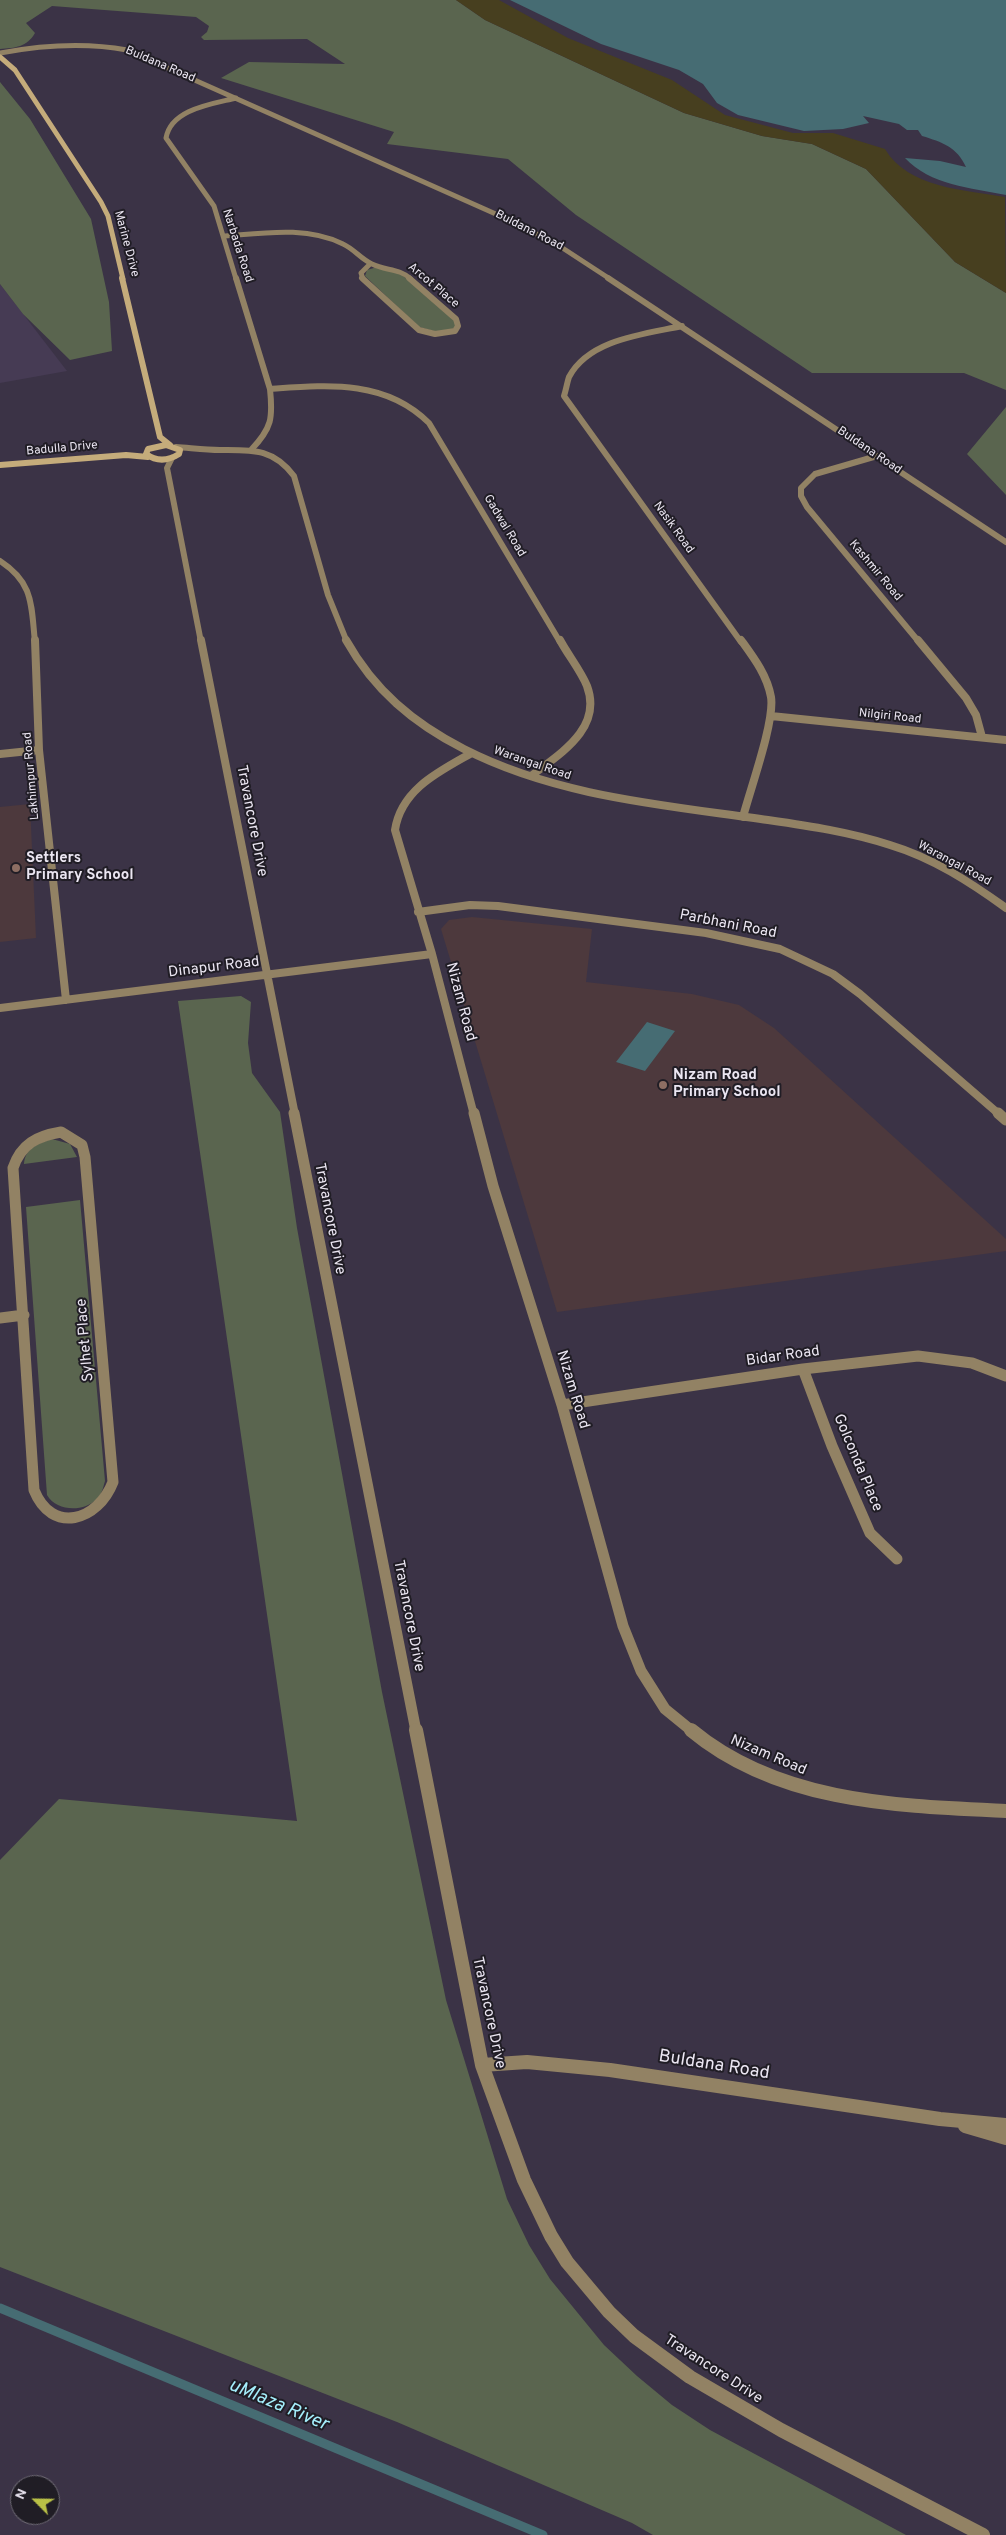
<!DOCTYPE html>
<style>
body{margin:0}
#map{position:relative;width:1006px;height:2535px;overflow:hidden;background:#3b3346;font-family:Overpass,sans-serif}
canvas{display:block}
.north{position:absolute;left:10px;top:2475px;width:50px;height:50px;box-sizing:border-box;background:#201d25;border:1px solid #716d77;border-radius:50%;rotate:293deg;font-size:14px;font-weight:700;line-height:20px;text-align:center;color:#ebe6f2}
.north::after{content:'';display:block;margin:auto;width:18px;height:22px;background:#b9c046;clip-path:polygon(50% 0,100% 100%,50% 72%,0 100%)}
</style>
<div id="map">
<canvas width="1006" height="2535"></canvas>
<div class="north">N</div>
</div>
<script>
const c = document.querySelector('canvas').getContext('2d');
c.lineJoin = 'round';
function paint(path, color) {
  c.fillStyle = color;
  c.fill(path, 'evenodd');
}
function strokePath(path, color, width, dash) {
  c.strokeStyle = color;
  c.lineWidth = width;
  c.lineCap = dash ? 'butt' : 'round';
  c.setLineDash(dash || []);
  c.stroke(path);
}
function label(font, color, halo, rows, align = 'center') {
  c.font = font + ' Overpass,sans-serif';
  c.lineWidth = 4;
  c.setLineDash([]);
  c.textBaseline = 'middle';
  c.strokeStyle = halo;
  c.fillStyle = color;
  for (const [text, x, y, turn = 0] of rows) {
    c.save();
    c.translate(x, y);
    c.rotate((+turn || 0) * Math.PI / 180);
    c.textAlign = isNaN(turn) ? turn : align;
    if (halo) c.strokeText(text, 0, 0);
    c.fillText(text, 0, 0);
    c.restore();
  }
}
const built = new Path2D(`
 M0,284L67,371L0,383Z`);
const education = new Path2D(`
 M30,804L36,938L0,942V807Z
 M472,917L592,929L586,982L692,994L739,1005L774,1028L1006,1239V1251L557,1312L441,929L449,920Z`);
const green = new Path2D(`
 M0,0H456L485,20L684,113L762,136L812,144L866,169L955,262L1006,293V390L964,373H812L576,215L508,159L387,144L394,132L221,78L249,62L345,64L307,39L204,40L201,37L207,32L209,26L196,17L52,6L26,23L35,33C27,47 15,48 0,49Z
 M0,82L30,119L91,219L109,302L112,351L70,360L23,314L0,284Z
 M377,267L400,273L456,322L455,328L441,333L419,327L365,276L367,270Z
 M1006,407V495L967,454Z
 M241,996L251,1002L248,1043L252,1073L280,1112L297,1228L382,1692L446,2000L507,2199L529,2245L550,2279L604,2345L637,2376L672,2405L710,2430L906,2535H653L632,2523L397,2422L0,2267V1860L59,1799L297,1821L178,1001Z
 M52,1139L70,1144L77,1157L24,1164C25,1148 39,1143 52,1139Z
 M80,1200L105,1481C103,1488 102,1494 97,1499C84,1512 57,1512 47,1495L26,1207Z`);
const sand = new Path2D(`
 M456,0H499L568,38L672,80L725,115L793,133H833L885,149C908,188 965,190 1005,197L1006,293L955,262L866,169L812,144L762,136L684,113L485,20Z`);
const water = new Path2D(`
 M510,0H1006V195C971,188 930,185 905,158L940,161L966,167C957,147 942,142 922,136L918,130H907L899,124L863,116L869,123L843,129L804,131L738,115L717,103L703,84L679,70L601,44Z
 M647,1022L675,1031L645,1071L616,1062Z`);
const stream = new Path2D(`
 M0,2308L543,2535`);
const streetFar4 = new Path2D(`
 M0,53C43,45 84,42 127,50L516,223L561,247L610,279
 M236,98C212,104 171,109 166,138L214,206L236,279
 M225,236C264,233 307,226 343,244C354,249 361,259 372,264C386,271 399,268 411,279
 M363,279L361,273L370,264`);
const streetFar3 = new Path2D(`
 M236,278L270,389C273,418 272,428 251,450
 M362,278L419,330L435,334L455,331L458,326L456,319L409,278
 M608,278L1006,542
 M682,326C645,334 589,339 569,377C567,383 566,390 564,396L741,642
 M270,389C327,385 385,379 429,423L560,642
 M176,447C191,448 205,450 220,450C252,450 273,448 294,476L328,595L347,642
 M877,456L815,474L801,488V496L807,507L919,642
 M172,458L167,468L201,642
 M0,561C34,583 31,605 35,642`);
const streetFar2 = new Path2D(`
 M35,640L39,750L66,1000
 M201,640L295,1115
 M346,640C374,690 413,723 464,749C558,797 665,805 768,820C809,826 850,832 890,845C933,858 970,882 1006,908
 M741,640C754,658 767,675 771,697C775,721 750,790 743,817
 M918,640L966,698L976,715L982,737
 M771,716L1006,740
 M0,754L39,750
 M470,754C438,772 401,790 395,830L432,954L474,1115
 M531,776C559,754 603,729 587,686C581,671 568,655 560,640
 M418,912L470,905L498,906L706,933L780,949L833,974L860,994L1000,1115
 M0,1008L432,954`);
const streetFar1 = new Path2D(`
 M294,1113L416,1731
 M474,1113L493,1186L562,1405L623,1626L641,1671L665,1709L692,1731
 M998,1113L1006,1120
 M61,1132L82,1145L85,1157L113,1482C98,1521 52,1535 34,1490L13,1168C21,1144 37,1136 61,1132Z
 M0,1318L24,1315
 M803,1369L832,1446L870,1533L897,1559
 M562,1405L803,1369L918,1356L972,1363L1006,1376`);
const street = new Path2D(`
 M416,1730L482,2065L524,2180L551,2236L567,2262L609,2312L634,2336L690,2377L781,2430L983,2535
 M691,1730C779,1803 897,1806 1006,1811
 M482,2065L527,2062L610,2070L940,2119L1006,2125
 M965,2126L1006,2138`);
const secondaryFar1 = new Path2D(`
 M0,57L15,70L101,202L108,216L123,279`);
const secondary = new Path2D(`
 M122,278L160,437L170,445
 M166,445L180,450L179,454C168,461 157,462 146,454L148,449Z
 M0,465L126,455L148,457`);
const markers = [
 [16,868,5,"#8d6e63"],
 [663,1085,5,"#8d6e63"]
];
const farStreetnames = [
 ["Buldana Road",160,65,23],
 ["Buldana Road",529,231,27],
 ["Marine Drive",126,244,75],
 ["Narbada Road",237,246,72],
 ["Arcot Place",433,286,40],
 ["Badulla Drive",62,449,-5],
 ["Buldana Road",869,451,34],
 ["Gadwal Road",504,526,59],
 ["Nasik Road",673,528,54],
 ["Kashmir Road",875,571,50],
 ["Nilgiri Road",890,717,6],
 ["Warangal Road",532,764,19],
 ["Lakhimpur Road",32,776,-95],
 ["Warangal Road",954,864,28]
];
const streetNames = [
 ["Travancore Drive",251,821,79],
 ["Parbhani Road",728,925,11],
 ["Dinapur Road",214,968,-7],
 ["Nizam Road",460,1002,75],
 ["Travancore Drive",329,1219,79],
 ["Sylhet Place",86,1340,-95],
 ["Bidar Road",783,1357,-8],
 ["Nizam Road",572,1390,73],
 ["Golconda Place",857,1463,67],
 ["Travancore Drive",408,1616,79],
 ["Nizam Road",768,1756,23],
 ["Travancore Drive",488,2013,78],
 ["Travancore Drive",713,2370,33]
];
const poiNames = [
 ["Settlers",26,859],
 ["Primary School",26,876],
 ["Nizam Road",673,1076],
 ["Primary School",673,1093]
];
const nearStreetnames = [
 ["Buldana Road",714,2066,9]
];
const nearWaternames = [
 ["uMlaza River",278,2406,23]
];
paint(built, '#463b54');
paint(education, '#4d393d');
paint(green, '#5a654f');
paint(sand, '#473f1f');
paint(water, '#466c73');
strokePath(stream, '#466c73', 9);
strokePath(streetFar4, '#928264', 5);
strokePath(streetFar3, '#928264', 6);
strokePath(streetFar2, '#928264', 8);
strokePath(streetFar1, '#928264', 11);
strokePath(street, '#928264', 14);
strokePath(secondaryFar1, '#c5ac7b', 5);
strokePath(secondary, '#c5ac7b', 6);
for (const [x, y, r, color] of markers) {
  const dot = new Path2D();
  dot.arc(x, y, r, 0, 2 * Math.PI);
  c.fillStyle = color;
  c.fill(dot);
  strokePath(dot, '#201d25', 2);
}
label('12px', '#ebe6f2', '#201d25', farStreetnames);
label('15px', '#ebe6f2', '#201d25', streetNames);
label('bold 15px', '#ebe6f2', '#201d25', poiNames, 'left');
label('18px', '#ebe6f2', '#201d25', nearStreetnames);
label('italic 19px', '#a4eefb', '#201d25', nearWaternames);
</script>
